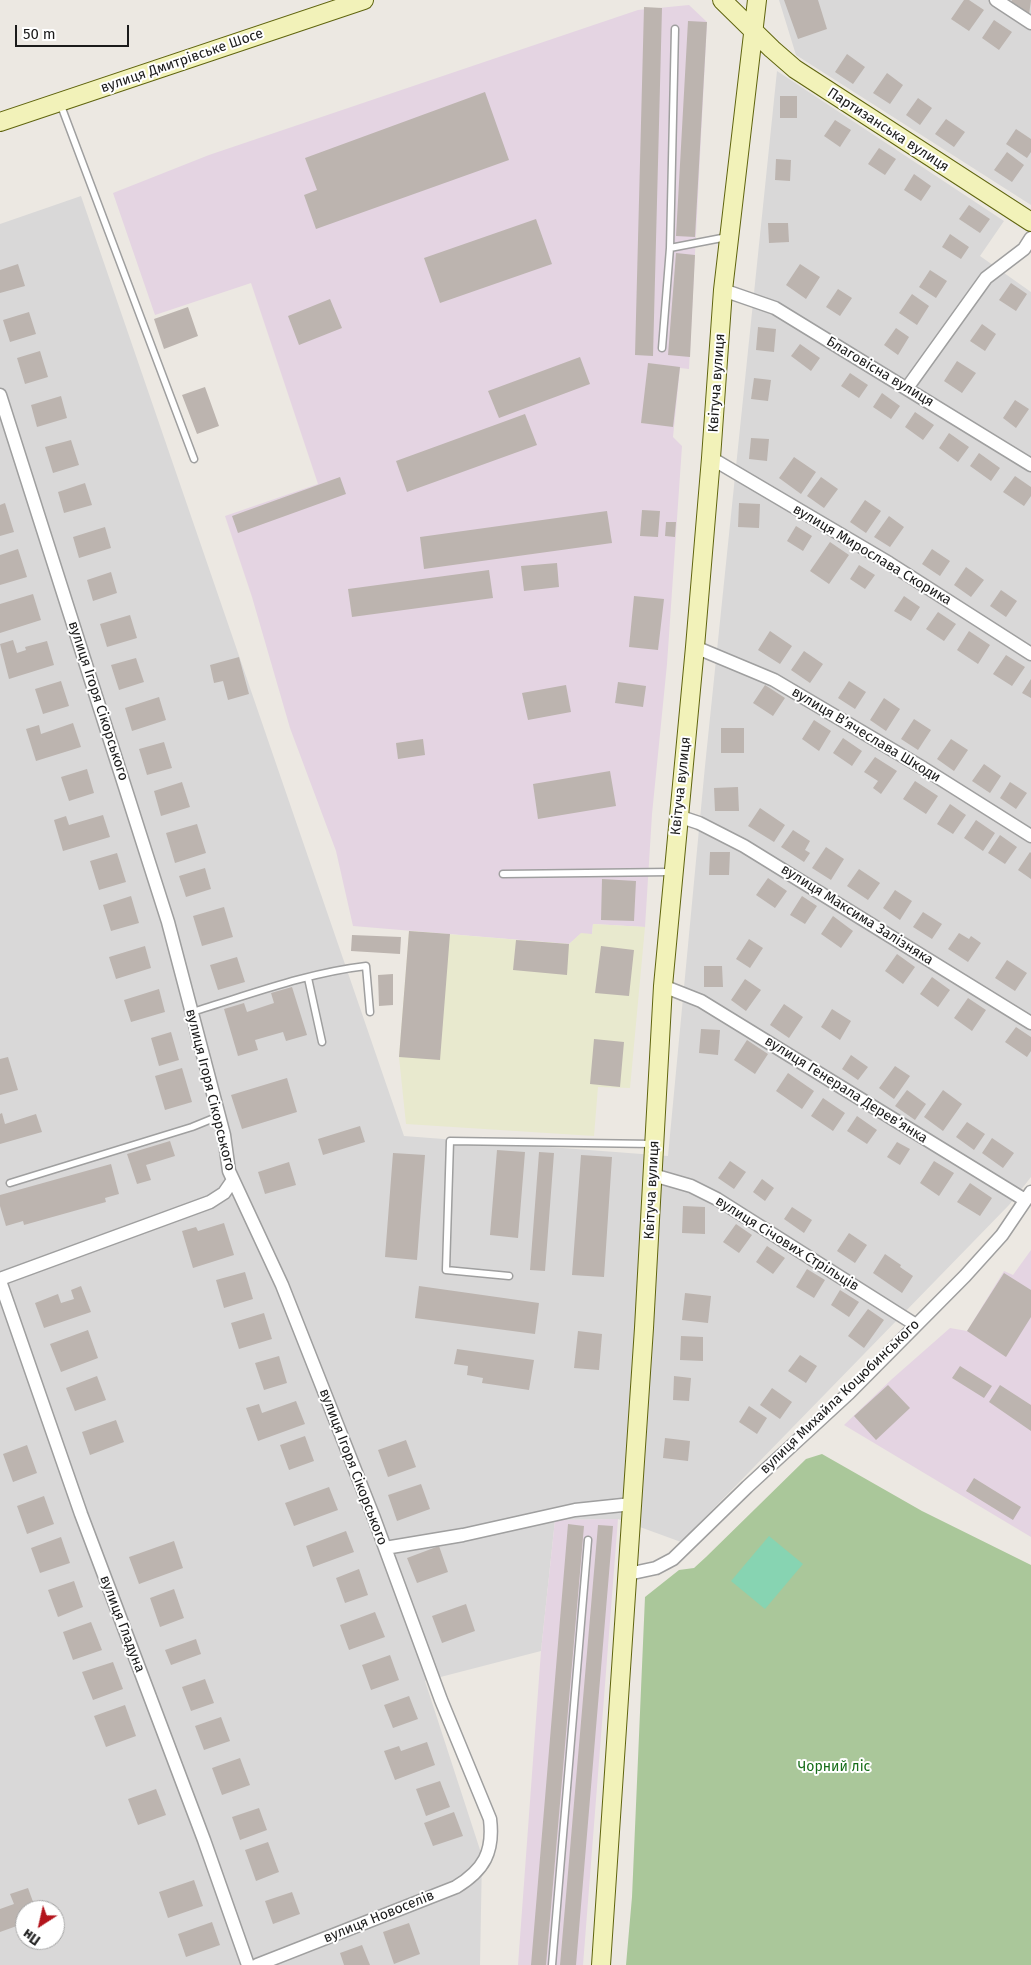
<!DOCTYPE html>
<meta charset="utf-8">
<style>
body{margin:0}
#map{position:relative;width:1031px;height:1965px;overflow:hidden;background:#ece8e2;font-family:"Fira Sans",sans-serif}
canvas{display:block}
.north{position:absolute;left:15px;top:1900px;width:50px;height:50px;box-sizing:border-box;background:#fff;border:1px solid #a4a4a4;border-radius:50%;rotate:215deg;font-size:14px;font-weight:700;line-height:20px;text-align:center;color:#1b1b1b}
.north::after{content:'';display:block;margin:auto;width:18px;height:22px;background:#b3141c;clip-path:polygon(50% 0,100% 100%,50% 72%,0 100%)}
.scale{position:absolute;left:15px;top:25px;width:114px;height:22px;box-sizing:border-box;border:2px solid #1b1b1b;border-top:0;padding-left:6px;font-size:15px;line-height:18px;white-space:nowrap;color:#1b1b1b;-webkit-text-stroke:4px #fff;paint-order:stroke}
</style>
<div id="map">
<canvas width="1031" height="1965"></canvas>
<div class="north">Пн</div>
<div class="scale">50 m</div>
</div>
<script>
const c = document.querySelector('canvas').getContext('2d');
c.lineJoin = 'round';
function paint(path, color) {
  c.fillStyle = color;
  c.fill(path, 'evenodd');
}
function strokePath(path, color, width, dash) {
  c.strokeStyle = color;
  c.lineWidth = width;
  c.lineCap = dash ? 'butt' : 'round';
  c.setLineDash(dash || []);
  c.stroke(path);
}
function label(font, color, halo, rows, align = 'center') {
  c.font = font + ' "Fira Sans",sans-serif';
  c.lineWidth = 4;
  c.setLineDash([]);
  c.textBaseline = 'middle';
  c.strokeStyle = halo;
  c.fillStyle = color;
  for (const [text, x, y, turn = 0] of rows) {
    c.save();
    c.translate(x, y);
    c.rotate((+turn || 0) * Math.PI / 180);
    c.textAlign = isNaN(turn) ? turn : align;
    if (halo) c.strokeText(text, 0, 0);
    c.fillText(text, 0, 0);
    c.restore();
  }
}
const residential = new Path2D(`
 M779,0H1031V205L796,55Z
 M777,71L1004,221L980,256L1031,292V1177L1009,1205L681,1542L618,1519L555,1520L541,1651L425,1681L482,1856L480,1965H0V224L81,196L404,1136L668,1156L705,766ZM25,1910H55V1940H25Z`);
const industrial = new Path2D(`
 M689,5L707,22L689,369L680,368L673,437L682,446L667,664L652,814L645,927L593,924L592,934H581L569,944L353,926L336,851L290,728L252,597L225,516L318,484L251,283L155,315L113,193L209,155L638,10Z
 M1031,1250V1537L844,1425L892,1379L950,1328L967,1331L1004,1271L1013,1275Z
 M618,1519L583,1965H518L541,1651L555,1520Z`);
const farmland = new Path2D(`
 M593,924L645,927L630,1088L598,1087L594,1136L406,1124L399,1057L409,931L569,944L581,933L592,934Z`);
const forest = new Path2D(`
 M822,1454L922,1511L1031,1565V1965H626L632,1897L645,1597L679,1570L694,1568L706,1557L806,1459Z`);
const pitch = new Path2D(`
 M769,1536L803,1564L765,1609L731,1581Z`);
const building = new Path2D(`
 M784,0H818L827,29L798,39Z
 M964,0H969L984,10L969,31L951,19Z
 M1012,0H1031L1029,15L1011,2Z
 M644,7L662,8L653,356L635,355Z
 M994,20L1012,32L999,50L982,38Z
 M688,21L707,22L695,237L676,236Z
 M847,54L865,67L853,84L835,72Z
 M887,73L903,85L890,104L873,93Z
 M485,92L509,160L316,229L304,195L317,190L305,158Z
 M780,96H797V118H780Z
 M918,98L932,108L920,125L906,115Z
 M946,119L965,132L954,147L935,134Z
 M835,120L851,130L840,147L824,136Z
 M1016,129L1031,139V152L1027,158L1006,144Z
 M879,148L896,159L885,175L868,164Z
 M1007,152L1024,165L1012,182L994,170Z
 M776,159L791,160L790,181L775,180Z
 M914,174L931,186L921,201L904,190Z
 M969,205L990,219L980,233L959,219Z
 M536,219L552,264L440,303L424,258Z
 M768,223H788L789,242L769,243Z
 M950,234L969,247L961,259L942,247Z
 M676,253L695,255L690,357L668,355Z
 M18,264L25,286L0,293V270Z
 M800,264L820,277L806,299L786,285Z
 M930,270L947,281L936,298L919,287Z
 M1011,283L1027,294L1016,311L999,300Z
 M838,289L852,298L840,316L826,307Z
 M912,294L929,306L917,325L899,313Z
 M330,299L342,328L299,345L288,316Z
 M188,307L198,336L164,349L154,319Z
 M29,312L36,334L10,342L3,320Z
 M982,324L996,334L985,351L970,341Z
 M758,327L776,329L774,352L756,350Z
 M896,328L909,337L898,355L884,345Z
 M800,344L820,358L811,371L791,356Z
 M40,351L48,377L25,384L17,358Z
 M580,357L590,384L499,418L488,391Z
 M957,361L976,373L962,393L944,381Z
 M648,363L680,367L673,427L641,423Z
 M850,373L868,385L859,398L841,386Z
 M754,378L771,380L768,401L751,399Z
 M205,387L219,426L197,434L182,395Z
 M882,393L900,406L891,419L873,407Z
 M61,396L67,418L37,427L31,405Z
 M1015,400L1029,409L1016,428L1003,418Z
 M915,412L934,425L923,440L905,427Z
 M525,414L537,445L407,492L396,461Z
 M949,433L969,447L958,462L939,448Z
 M751,438L769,439L767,461L749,459Z
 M71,440L79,465L53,473L45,447Z
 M979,453L1000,468L991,481L970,466Z
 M794,457L816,472L801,494L779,478Z
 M1015,476L1031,487V496L1024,506L1003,492Z
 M340,477L346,494L238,533L232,516Z
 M821,477L838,489L824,508L807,496Z
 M85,483L92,505L64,513L58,492Z
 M865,500L881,511L866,533L850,522Z
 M5,503L14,532L0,536V505Z
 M739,503L760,504L759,528L738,527Z
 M642,510L660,511L658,537L640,536Z
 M607,511L612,543L424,569L420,537Z
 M889,516L904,527L890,547L874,537Z
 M666,522H676L675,537L665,536Z
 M796,526L812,536L803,551L787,541Z
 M105,527L111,548L79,558L73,537Z
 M830,542L849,555L829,584L810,571Z
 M18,549L27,577L0,585V555Z
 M932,549L950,561L940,576L922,564Z
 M557,563L559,587L524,591L521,566Z
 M859,565L875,575L865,589L850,579Z
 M966,567L984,580L971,597L954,585Z
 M489,570L493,598L352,617L348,589Z
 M111,572L117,593L93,601L87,580Z
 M1001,590L1017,601L1006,617L990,606Z
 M33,594L41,620L0,633V604Z
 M634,596L664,599L658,650L629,647Z
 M904,596L920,607L911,621L894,611Z
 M938,612L956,624L944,641L926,629Z
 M130,615L137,638L107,647L100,624Z
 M770,631L792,646L780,664L758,650Z
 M969,631L990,645L978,664L957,650Z
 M13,640L17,653L26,650L25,647L47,641L54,665L9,679L0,644Z
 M804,651L823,664L810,683L791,670Z
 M1006,655L1025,667L1012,686L993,674Z
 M239,657L249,694L228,700L223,681L214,683L210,665Z
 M136,658L144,682L119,690L111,665Z
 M1031,679V698L1022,693Z
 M61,681L69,706L43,714L35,689Z
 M849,681L866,692L855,709L838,698Z
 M618,682L646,686L643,707L615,703Z
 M566,685L571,712L528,720L522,693Z
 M765,685L785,698L773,716L753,703Z
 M159,697L166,720L132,731L125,708Z
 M884,698L900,709L886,731L870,720Z
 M914,719L931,730L918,750L901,739Z
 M814,720L831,731L819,751L802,739Z
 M73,723L81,747L36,761L26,729L39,725L41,734Z
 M721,728H744V753H721Z
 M843,738L862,751L852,766L833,753Z
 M423,739L425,755L398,759L396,743Z
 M951,739L968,750L954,771L937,759Z
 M164,742L172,768L147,775L139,749Z
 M875,757L897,771L881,794L873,788L878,781L864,772Z
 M984,764L1001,776L990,793L972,781Z
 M87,769L94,793L69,801L61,777Z
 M610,771L616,806L538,819L533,784Z
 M915,781L938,796L926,814L903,799Z
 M182,782L190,807L161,816L154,791Z
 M1010,782L1027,793L1016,809L1000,798Z
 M738,787L739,811H715L714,788Z
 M950,804L966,815L953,834L937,824Z
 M760,808L785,825L774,842L748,826Z
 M103,815L110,837L63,851L54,820L66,816L69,825Z
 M976,820L995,833L983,851L964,838Z
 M197,824L206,853L175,863L166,833Z
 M793,830L810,841L805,850L810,853L804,862L781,847Z
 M1000,835L1017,847L1005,864L988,853Z
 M826,847L844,859L831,880L812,868Z
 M710,852H730L729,875H709Z
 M1030,852L1031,853V879L1018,870Z
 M117,853L126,882L99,890L90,861Z
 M205,868L211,889L186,897L179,876Z
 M859,869L880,883L868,900L847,886Z
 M768,878L787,891L775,908L756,895Z
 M602,879L636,881L634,921L601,920Z
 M895,890L912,901L900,920L883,908Z
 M131,896L139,923L111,931L103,905Z
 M802,896L817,906L805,924L790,915Z
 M224,907L233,937L202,946L193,916Z
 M923,912L942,924L932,939L913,927Z
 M833,916L853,931L841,948L821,934Z
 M409,931L450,934L440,1060L399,1057Z
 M959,933L969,939L971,936L981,943L968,962L948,949Z
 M352,935L401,937L400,954L351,951Z
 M749,939L763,948L750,968L736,959Z
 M516,940L569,944L567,975L513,970Z
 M145,946L151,968L116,979L109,957Z
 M601,946L634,950L629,996L595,993Z
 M897,954L915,967L903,984L885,971Z
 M237,957L245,982L218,990L210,965Z
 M1007,960L1027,973L1015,991L995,978Z
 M704,966H722L723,987H704Z
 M393,974V1005L379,1006L378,975Z
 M932,977L950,990L938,1007L920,994Z
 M745,979L761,990L746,1011L731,1000Z
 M292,987L307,1035L286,1041L283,1032L255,1040L258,1050L238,1056L224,1009L244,1003L247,1012L274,1003L271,993Z
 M159,989L165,1012L131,1022L124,1000Z
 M968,998L986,1010L972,1031L954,1018Z
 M784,1004L803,1017L789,1038L770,1025Z
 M832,1009L851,1021L840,1040L821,1027Z
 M1016,1027L1031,1037V1051L1027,1057L1005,1042Z
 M701,1029L720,1030L718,1055L699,1053Z
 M171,1032L179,1060L159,1066L151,1038Z
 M594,1039L624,1042L620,1087L590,1084Z
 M747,1040L768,1054L755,1074L734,1060Z
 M851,1055L868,1067L858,1080L842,1069Z
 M8,1057L18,1090L0,1095V1059Z
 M895,1066L910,1076L894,1099L879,1088Z
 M182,1068L192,1102L165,1110L155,1076Z
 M788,1073L814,1091L802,1109L776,1091Z
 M287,1078L297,1112L242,1129L231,1095Z
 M907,1090L926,1104L915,1120L895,1106Z
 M943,1090L962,1104L943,1131L924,1117Z
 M823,1098L845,1113L833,1131L811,1116Z
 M2,1113L5,1124L36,1114L42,1132L0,1144V1114Z
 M857,1116L877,1130L867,1144L847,1131Z
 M967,1122L985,1134L974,1150L956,1137Z
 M360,1126L365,1142L323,1155L318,1139Z
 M992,1138L1014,1153L1003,1168L982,1153Z
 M170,1141L175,1156L146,1165L151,1180L137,1184L127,1154Z
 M897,1142L910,1149L900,1165L887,1157Z
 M497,1150L525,1152L518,1238L490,1235Z
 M539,1152L554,1153L545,1271L530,1270Z
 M393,1153L425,1155L417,1260L385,1257Z
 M581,1155L612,1157L604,1277L572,1275Z
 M730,1161L746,1172L734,1189L718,1178Z
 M934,1161L954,1173L939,1196L920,1183Z
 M289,1162L296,1185L265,1194L258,1172Z
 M111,1164L119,1194L105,1198L106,1202L24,1225L23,1221L6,1226L0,1206V1195Z
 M762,1179L774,1188L765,1201L753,1192Z
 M970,1183L992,1198L980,1216L957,1202Z
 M683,1206L705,1207V1234L682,1233Z
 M792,1207L812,1220L804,1233L784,1219Z
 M224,1223L234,1255L193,1268L182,1231L196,1227L198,1231Z
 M736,1224L752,1235L739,1253L723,1242Z
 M849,1233L867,1245L855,1263L837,1251Z
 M767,1246L785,1258L773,1274L756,1262Z
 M885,1254L901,1265L900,1267L913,1276L902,1293L873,1273Z
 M807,1269L825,1280L814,1298L796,1287Z
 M245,1272L253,1299L224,1308L216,1280Z
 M1004,1273L1031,1290V1317L1006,1357L967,1331Z
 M81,1286L91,1312L44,1328L35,1303L58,1294L61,1303L74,1299L71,1290Z
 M419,1286L539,1303L535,1334L415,1318Z
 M840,1290L859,1302L849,1317L831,1305Z
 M685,1293L711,1296L708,1323L682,1320Z
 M868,1309L884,1320L864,1348L848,1336Z
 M264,1313L272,1339L239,1349L231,1323Z
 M88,1330L98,1358L61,1372L50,1344Z
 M578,1331L602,1334L599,1370L574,1368Z
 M681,1336L703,1337V1361L680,1360Z
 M457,1349L534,1360L529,1390L482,1383L483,1378L467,1375L468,1366L454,1364Z
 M800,1355L817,1366L806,1383L788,1371Z
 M279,1356L287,1383L264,1390L255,1363Z
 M960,1366L992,1386L984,1398L952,1378Z
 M97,1376L106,1400L75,1411L66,1388Z
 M674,1376L691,1378L689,1401L673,1400Z
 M888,1385L910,1408L876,1440L854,1416Z
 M1000,1385L1031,1405V1431L989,1402Z
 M772,1388L792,1402L780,1419L760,1405Z
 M296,1401L305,1424L258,1441L246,1408L259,1404L262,1413Z
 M749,1406L767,1418L757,1434L739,1422Z
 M116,1420L124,1442L90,1455L82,1432Z
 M305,1436L314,1461L289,1470L280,1445Z
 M665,1438L690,1441L688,1461L663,1458Z
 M406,1440L416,1467L388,1477L378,1450Z
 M27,1445L37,1473L13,1482L3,1454Z
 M974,1478L1021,1507L1013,1520L966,1491Z
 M421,1484L430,1509L397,1521L388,1495Z
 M329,1487L338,1510L294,1526L285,1503Z
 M44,1496L54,1524L27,1534L17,1506Z
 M568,1524L584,1526L546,1965H531Z
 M598,1525L613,1526L576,1965H560Z
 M346,1531L354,1552L313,1567L306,1546Z
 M61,1537L70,1563L40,1573L31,1548Z
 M174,1541L183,1568L139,1584L129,1557Z
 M439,1546L448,1572L417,1583L407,1558Z
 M359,1569L368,1595L345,1603L336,1578Z
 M74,1581L83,1607L58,1617L48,1590Z
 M174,1589L184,1618L160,1627L150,1598Z
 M466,1604L475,1631L442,1643L432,1616Z
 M375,1612L385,1637L349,1650L340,1625Z
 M91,1622L102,1650L73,1660L63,1632Z
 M196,1639L201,1654L171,1665L165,1650Z
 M390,1655L399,1680L371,1690L362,1665Z
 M113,1662L123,1689L93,1700L82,1672Z
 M205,1679L214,1703L191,1711L182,1687Z
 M409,1696L418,1719L393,1728L384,1705Z
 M125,1705L136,1736L106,1747L94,1716Z
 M221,1717L230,1741L204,1750L195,1726Z
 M427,1742L435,1765L395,1780L384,1751L399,1746L401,1751Z
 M240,1758L250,1785L222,1795L212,1768Z
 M440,1781L450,1807L426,1816L416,1789Z
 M156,1789L166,1815L138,1825L128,1799Z
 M259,1808L267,1830L240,1840L232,1817Z
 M454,1812L463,1836L433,1846L424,1823Z
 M268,1842L279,1872L256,1881L245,1850Z
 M194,1880L203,1906L168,1918L159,1892Z
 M28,1888L36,1910H25V1923L0,1932V1909L14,1904L10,1894Z
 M292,1892L300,1914L273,1924L265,1901Z
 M212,1922L220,1945L186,1957L178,1934Z
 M409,1923L420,1954L394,1964L383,1932Z
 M362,1945L370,1965H344L340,1953Z`);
const lane = new Path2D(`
 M60,103L194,459
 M670,248L727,237
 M662,348L670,248L675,29
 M503,874L671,872
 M308,978L322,1042
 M192,1012C249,995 306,973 366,966L370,1012
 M10,1183L192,1127L219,1116
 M509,1276L446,1270L450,1141L653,1144
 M552,1965L588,1540`);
const street = new Path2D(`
 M996,0L1031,23
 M723,290L775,308L1031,465
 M907,388L986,278L1024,249L1031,238
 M0,395L168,922L224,1135L229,1171L282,1285L374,1518L441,1700L490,1819C494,1852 484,1870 456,1887L257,1965
 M711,458L889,563L1031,654
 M695,647L774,680L923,768L1031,836
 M678,816L699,823L744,846L1031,1023
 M663,986L701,1001L1025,1200
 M653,1175L691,1186L717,1199L916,1325
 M0,1279L210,1202L224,1193L233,1180
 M0,1281L81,1514L204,1840L248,1965
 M385,1548L463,1535L575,1510L632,1504
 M628,1574L656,1568L673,1559L747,1487L849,1393L965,1276L1002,1235L1031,1192`);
const secondary = new Path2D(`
 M722,0L772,49L795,69L1031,222
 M0,122L364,0
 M601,1965L644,1328L663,986L695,647L711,458L723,290L757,0`);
const streetNames = [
 ["вулиця Дмитрівське Шосе",182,61,-19],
 ["Партизанська вулиця",888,130,33],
 ["Благовісна вулиця",880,372,31],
 ["Квітуча вулиця",717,383,-86],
 ["вулиця Мирослава Скорика",872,555,31],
 ["вулиця Ігоря Сікорського",98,701,72],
 ["вулиця Вʼячеслава Шкоди",866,735,31],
 ["Квітуча вулиця",681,786,-84],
 ["вулиця Максима Залізняка",857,915,32],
 ["вулиця Ігоря Сікорського",210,1090,76],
 ["вулиця Генерала Деревʼянка",846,1090,32],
 ["Квітуча вулиця",652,1190,-87],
 ["вулиця Січових Стрільців",787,1244,32],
 ["вулиця Михайла Коцюбинського",840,1397,-44],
 ["вулиця Ігоря Сікорського",353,1467,69],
 ["вулиця Гладуна",122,1624,69],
 ["вулиця Новоселів",379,1917,-22]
];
const parkNames = [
 ["Чорний ліс",834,1767]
];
paint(residential, '#d9d8d8');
paint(industrial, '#e4d4e2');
paint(farmland, '#e8e9ce');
paint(forest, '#aac79a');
paint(pitch, '#87d4b2');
paint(building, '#bcb4af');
strokePath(lane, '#9f9f9f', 9);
strokePath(street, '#9f9f9f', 15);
strokePath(secondary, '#60650f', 20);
strokePath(lane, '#fff', 6);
strokePath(street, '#fff', 12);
strokePath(secondary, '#f2f2b9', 18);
label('14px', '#1b1b1b', '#fff', streetNames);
label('14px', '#166d19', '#fff', parkNames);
</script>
